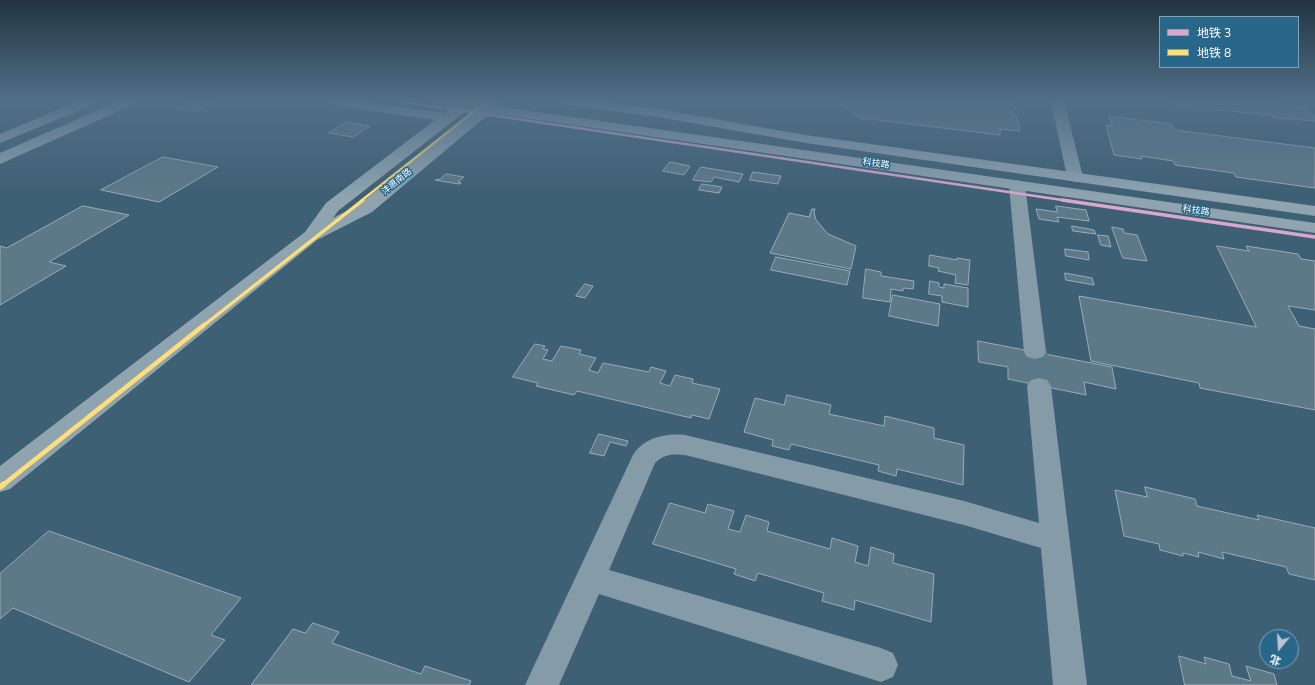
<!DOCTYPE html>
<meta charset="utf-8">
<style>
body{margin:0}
#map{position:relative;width:1315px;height:685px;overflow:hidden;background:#3e6074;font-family:"Nunito Sans","Noto Sans SC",sans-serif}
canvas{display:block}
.legend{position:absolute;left:1159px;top:16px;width:140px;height:52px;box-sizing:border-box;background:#28668a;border:1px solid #7ea3b9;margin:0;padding:5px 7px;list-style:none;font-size:12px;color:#fff}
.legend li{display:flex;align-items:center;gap:8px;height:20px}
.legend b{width:20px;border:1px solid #7ea3b9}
.north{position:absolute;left:1259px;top:629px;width:40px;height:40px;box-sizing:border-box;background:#28668a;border:1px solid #7ea3b9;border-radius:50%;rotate:198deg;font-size:11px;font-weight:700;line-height:16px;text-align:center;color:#fff}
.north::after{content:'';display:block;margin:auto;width:14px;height:18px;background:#bbc7ce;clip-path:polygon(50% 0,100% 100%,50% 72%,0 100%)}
</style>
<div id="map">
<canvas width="1315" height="685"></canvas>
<ul class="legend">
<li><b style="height:5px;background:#d8a7ca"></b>地铁 3</li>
<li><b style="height:5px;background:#fede7a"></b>地铁 8</li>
</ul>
<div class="north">北</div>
</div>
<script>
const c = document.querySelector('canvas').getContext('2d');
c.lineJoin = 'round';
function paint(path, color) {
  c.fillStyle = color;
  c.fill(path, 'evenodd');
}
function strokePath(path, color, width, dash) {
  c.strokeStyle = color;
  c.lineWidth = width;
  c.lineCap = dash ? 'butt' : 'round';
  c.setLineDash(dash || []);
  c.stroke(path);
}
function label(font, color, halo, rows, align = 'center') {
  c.font = font + ' "Nunito Sans","Noto Sans SC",sans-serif';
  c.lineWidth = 3;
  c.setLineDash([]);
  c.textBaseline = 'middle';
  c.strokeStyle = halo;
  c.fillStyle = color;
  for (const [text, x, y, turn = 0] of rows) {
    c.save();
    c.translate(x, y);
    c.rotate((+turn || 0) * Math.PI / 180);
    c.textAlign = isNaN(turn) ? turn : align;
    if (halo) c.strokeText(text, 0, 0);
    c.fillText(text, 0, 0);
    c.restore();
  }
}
const building = new Path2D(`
 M192,101H204L215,102L197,111L177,108Z
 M836,101H1022L1010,114L1016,116L1020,131L1000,129V135L861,118Z
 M1171,101H1253L1305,107L1315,118V121L1279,118L1268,115L1220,110H1207L1174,105Z
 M1109,116L1171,124L1174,130L1315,148V188L1236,177L1234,173L1175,165L1173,161L1141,156L1142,159L1114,155L1106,125L1112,126Z
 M347,122L370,126L353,137L329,133Z
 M163,157L218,167L159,202L101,190Z
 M670,162L690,166L684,175L663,171Z
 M701,167L743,174L739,182L714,177L711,182L693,180Z
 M753,172L781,176L778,184L750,180Z
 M446,174L464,177L458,182L461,183L459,184L435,180L440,179Z
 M702,184L722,187L719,193L699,190Z
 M83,206L129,215L49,262L66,266L0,305V246L6,248Z
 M1056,206L1086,210L1089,221L1057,217L1059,222L1039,219L1036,209L1057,212Z
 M812,209H815L814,212L816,220L828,234L856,246L851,269L770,253L789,213L809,217Z
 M1072,226L1094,230L1096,234L1073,231Z
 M1112,227L1123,229L1124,233L1137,235L1147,261L1123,258Z
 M1098,235L1108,236L1111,247L1101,245Z
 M1217,246L1249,251L1246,246L1298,254L1301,259L1315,261V310L1288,306L1299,326L1315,329V410L1200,388L1199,383L1091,361L1079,296L1256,327Z
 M1065,249L1088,252L1089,260L1066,256Z
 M930,255L957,260V258L970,260L968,285L955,283L956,275L938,271L939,268L929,266Z
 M776,257L850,271L847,285L771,270Z
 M866,269L881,272V276L914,281L913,289L903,288V291L891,289L890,302L863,298Z
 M1065,273L1092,278L1094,285L1066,280Z
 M930,281L939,283V287L944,288V284L968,288V307L942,302V296L929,294Z
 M585,284L593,286L585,298L576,296Z
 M893,295L940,304L938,326L889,316Z
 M978,341L1112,367L1116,389L1084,382L1086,395L1008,379V367L979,362Z
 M535,344L545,346L543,349L548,350L543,359L552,361L561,346L581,350L579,354L596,358L589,370L598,373L603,363L649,372L651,367L666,371L660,383L670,386L675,375L693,379L692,383L720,389L709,419L692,415L691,418L577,391L574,395L536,386L538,383L513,377Z
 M787,395L831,405L829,414L884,426L885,416L934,428V438L964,445L963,485L897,469L896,476L878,471L879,465L791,444L789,450L772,446L773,440L744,432L755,398L784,405Z
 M599,434L628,441L626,446L610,442L604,456L590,453Z
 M1145,487L1195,499L1197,506L1259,520L1257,515L1315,528V580L1289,574L1286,567L1222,552L1224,559L1198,552L1199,557L1183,553V556L1160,550L1159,544L1124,536L1115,490L1147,497Z
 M670,503L705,513L708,504L734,511L728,529L740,532L746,515L769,522L767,531L830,549L832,538L858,546L855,562L868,566L871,547L894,554L893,563L934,574L931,622L855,600L854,610L822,601L824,593L758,573L755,581L734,574L736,569L653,544Z
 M49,531L241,598L211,635L225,640L189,682L13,608L0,619V574Z
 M313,623L339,632L332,643L421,674L425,666L471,681L469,685H251L293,629L305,633Z
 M1179,656L1206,664L1204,657L1229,664L1232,676L1251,681L1246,666L1274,674L1277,685H1185Z`);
const minorTunnel = new Path2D(`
 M1035,352L1039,386`);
const minor = new Path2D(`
 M1051,101H1064L1083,177L1081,180L1075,182L1069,180L1067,177Z
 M1017,180L1023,182L1025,185L1046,352L1043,357L1035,359L1027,357L1024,352L1009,185L1011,182Z
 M1039,378L1047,380L1051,386L1087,685H1053L1041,548L964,525L685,455C672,454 665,454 655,463L609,570L881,648L893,653L898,665L893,677L881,682L599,594L559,685H525L632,457C642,438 665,433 685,435L964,501L1039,523L1027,386L1031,380Z`);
const primary = new Path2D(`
 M79,101H97L95,104L0,143V134Z
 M119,101H137L135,104L0,164V153Z
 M326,101H358L445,113L452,107L431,104L430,101H478V103L484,104L486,101H498L499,102L496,106L1315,223V233L490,113L372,212L317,240L10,489L0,492V466L305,232L326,203L435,120L332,105L327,104ZM467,110L476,111L360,204L333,218L338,211Z
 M560,101H596L658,109L806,135L1315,206V216L806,143L658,117L567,105L562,104Z`);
const metro1Far1 = new Path2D(`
 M396,101L1069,201`);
const metro1 = new Path2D(`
 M1062,200L1315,237`);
const metro2Far3 = new Path2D(`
 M361,201L487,101`);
const metro2Far2 = new Path2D(`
 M203,326L363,200`);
const metro2Far1 = new Path2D(`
 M3,485L204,325`);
const metro2 = new Path2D(`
 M0,487L4,484`);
const farStreetnames = [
 ["科技路",876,164,8],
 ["沣惠南路",397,182,-39],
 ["科技路",1196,211,8]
];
paint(building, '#5d7887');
strokePath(building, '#99acb7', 1);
strokePath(minorTunnel, '#5b7889', 24, [24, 12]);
paint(minor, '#859ca8');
paint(primary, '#90a4b0');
strokePath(metro1Far1, '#d8a7ca', 2.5);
strokePath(metro1, '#d8a7ca', 3.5);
strokePath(metro2Far3, '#fede7a', 2.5);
strokePath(metro2Far2, '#fede7a', 3.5);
strokePath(metro2Far1, '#fede7a', 4.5);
strokePath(metro2, '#fede7a', 5.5);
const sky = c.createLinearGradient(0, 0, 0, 197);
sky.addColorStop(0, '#223540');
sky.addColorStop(0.51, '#526f88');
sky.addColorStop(1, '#526f8800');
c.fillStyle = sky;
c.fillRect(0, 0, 1315, 197);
label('9px', '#fff', '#28668a', farStreetnames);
</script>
